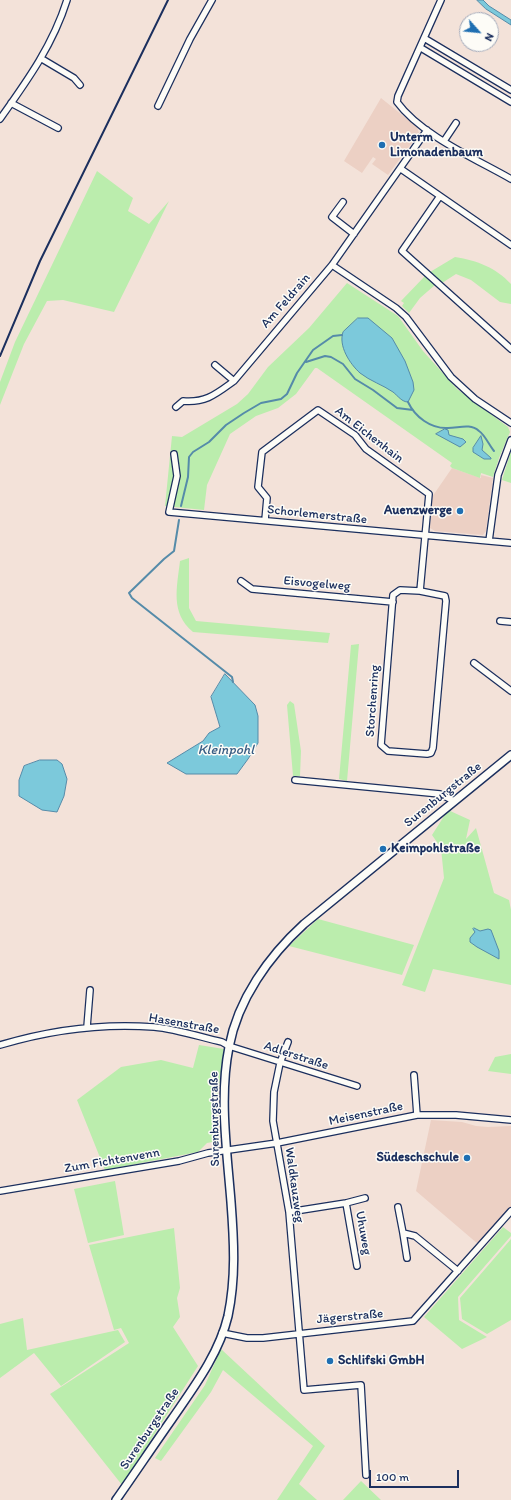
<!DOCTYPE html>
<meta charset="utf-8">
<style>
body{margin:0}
#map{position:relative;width:511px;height:1500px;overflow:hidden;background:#f3e2d9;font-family:Itim,sans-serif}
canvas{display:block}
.north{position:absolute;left:459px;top:12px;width:40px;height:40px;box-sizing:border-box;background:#fdfcf7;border:1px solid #a3aaba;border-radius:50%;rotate:117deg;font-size:11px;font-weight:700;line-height:16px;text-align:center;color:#1b2f5e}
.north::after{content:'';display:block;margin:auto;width:14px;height:18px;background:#1f6fb2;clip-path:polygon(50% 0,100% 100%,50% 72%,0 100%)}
.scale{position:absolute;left:369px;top:1470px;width:90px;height:18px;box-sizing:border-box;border:2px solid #1b2f5e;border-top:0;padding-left:5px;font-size:12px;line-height:14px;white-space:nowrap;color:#1b2f5e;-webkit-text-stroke:3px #fdfcf7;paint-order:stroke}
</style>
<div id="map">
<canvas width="511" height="1500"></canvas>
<div class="north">N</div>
<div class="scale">100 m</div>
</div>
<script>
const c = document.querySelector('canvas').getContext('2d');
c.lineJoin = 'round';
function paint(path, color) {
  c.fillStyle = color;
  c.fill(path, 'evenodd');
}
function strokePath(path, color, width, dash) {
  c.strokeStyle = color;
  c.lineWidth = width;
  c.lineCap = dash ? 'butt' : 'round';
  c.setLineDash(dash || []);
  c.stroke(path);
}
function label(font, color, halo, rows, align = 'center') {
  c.font = font + ' Itim,sans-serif';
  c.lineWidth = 3;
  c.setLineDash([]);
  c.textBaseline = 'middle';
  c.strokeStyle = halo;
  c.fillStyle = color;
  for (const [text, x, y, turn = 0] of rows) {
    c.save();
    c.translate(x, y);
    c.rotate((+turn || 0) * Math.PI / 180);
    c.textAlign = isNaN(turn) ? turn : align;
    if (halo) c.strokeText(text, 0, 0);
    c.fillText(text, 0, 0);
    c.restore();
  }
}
const built = new Path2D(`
 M381,98L417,127L419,133L388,175L372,164L376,159L373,157L362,173L344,161Z
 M452,468L481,478V475L493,478L486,531L483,535L435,531L430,528L432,497Z
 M431,1120L462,1122L476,1126L488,1127L511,1126V1207L478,1244L416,1191Z`);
const green = new Path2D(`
 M97,171L133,198L128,211L149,224L169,201L114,312L63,300L47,301L24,344L0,405V382L15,342Z
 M455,257C478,261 495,267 511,284V304L500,302L471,280L456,274L442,283L430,272Z
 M425,276L435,285L420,298L409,313L402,306L404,303L401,301Z
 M347,283L398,316L423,351L457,389L508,427L510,432L499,458L493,477L481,473L480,478L452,468L450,466L452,463L317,368H315L296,394L278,408L256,416L230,434L207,485L204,510L165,506L172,436L182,437L237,404L248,394L268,367L309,328Z
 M511,451V483L502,480Z
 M189,558V608L196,621L330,633L328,643L193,632C170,613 177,587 180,561Z
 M359,644L347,781L339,779L351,645Z
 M290,701L294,704L301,751L300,776H293L287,705Z
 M448,810L470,820L466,839L476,828L494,893L509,900L511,910V985L433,969L425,992L402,985L444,878L441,848L432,835Z
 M318,919L414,945L402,975L289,946Z
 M199,1045L224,1049L217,1101L218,1141L207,1143L198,1152L105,1170L77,1100L121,1067L161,1060L193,1068Z
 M511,1054V1074L488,1071L495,1057Z
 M115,1181L124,1235L88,1243L74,1189Z
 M503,1227L511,1233V1236L458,1297L459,1320L487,1337L462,1349L424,1317Z
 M174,1228L180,1288L177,1298L180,1317L173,1327L198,1366L122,1485L50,1394L129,1343L121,1328L114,1330L89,1245Z
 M511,1239V1320L487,1334L462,1319L460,1298Z
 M23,1318L27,1350L118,1330L125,1342L61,1386L34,1353L0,1378V1324Z
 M221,1349L325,1446L299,1484L317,1500H277L313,1446L223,1370L211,1392L161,1461L155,1458L205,1385Z
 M361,1481L381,1500H343Z`);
const water = new Path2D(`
 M477,0H483L489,6L511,20V25L486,9Z
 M358,318H368L392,338L405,361L413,382L414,390L408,402C402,402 398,396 393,392C383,385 370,381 360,373C350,364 338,346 343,332Z
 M445,429L448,430L449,435L463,439L466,442L460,447L436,434Z
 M481,436L483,444L482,450L491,458V459H484L473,452V448Z
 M225,674L255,705L258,716V743L248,759L237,774H186L167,763L203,741L209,733L220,727L211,697Z
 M40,760H57L62,764L67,779L64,796L57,812L42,810L19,796V780L24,766Z
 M474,928L480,931L488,929L491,930L499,951V959L477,947L470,942V938L475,932L473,929Z`);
const stream = new Path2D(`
 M306,362L325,356L331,357L343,364L355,379L373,390L397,408L413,410
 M408,402C415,417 431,429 448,428C459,428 470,423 479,431C485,435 489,445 494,451
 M181,506L188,477L189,457L193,452L209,442L226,425L244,413L261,403L281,399L287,394L297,373L313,350L333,336L342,335
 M179,520L174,551L164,559L129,593L132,598L232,677L233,682`);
const minor = new Path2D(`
 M441,0L398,96L397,102C421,135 476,159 511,179
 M424,38L511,90
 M421,48L511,102
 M42,59L74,78L80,85
 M11,103L58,128
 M158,106L190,39L212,0
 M0,119C27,81 53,45 67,0
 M444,141L456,123
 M401,169L511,245
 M440,196L402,251L511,349
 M343,202L332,217L354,234
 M332,265L396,308L406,317L451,377L475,399L511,423
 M215,365L234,381
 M176,407L183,401C206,403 216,394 234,381L332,265L427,130
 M174,454L177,476L169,512L511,543
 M265,520L267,498L258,487L262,452L318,410L355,435L366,449L429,494L420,591L445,596L446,601L433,748L431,753L427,754L388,751L381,745L393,595L400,590L420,591
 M489,541L498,475L511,440
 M241,581L252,589L393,602
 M500,621L511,622
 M474,663L511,691
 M295,780L440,794L454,801
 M87,1027L90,990
 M288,1042L280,1063L274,1092L273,1121L289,1212L304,1390L361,1385L366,1475
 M0,1045C50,1030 101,1023 154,1027C176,1029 200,1037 222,1042L229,1046L357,1086
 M414,1075L417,1115
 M0,1191L179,1161L208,1153L277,1143L417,1115H456L511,1120
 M346,1203L357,1266
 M398,1207L403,1233L415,1236L458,1271
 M289,1212L346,1203L365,1198
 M403,1233L407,1258
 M222,1333L247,1338H263L413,1321L511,1211`);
const tertiary = new Path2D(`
 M116,1500C135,1473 153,1446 172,1419C194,1387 219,1354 228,1316C236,1278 234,1241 231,1202C227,1151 219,1097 229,1047C238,999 269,956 304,924L511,755`);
const rail = new Path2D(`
 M0,356L40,261L168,0`);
const markers = [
 [382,145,4,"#1f6fb2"],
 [460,511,4,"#1f6fb2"],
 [383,849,4,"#1f6fb2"],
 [467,1158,4,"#1f6fb2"],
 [330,1361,4,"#1f6fb2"]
];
const poiNames = [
 ["Unterm",390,138],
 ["Limonadenbaum",390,153],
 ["Auenzwerge",452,511,"right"],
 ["Keimpohlstraße",391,849],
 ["Südeschschule",459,1158,"right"],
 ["Schlifski GmbH",338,1361]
];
const streetNames = [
 ["Am Feldrain",286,301,-49],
 ["Am Eichenhain",369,435,38],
 ["Schorlemerstraße",317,515,6],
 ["Eisvogelweg",317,584,5],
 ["Storchenring",373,701,-86],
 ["Surenburgstraße",443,795,-39],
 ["Hasenstraße",184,1024,10],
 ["Adlerstraße",296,1056,18],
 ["Meisenstraße",366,1114,-12],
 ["Surenburgstraße",215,1119,-91],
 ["Zum Fichtenvenn",112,1161,-10],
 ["Waldkauzweg",294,1185,82],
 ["Uhuweg",363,1233,80],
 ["Jägerstraße",350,1317,-5],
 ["Surenburgstraße",150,1429,-56]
];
const waterNames = [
 ["Kleinpohl",226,750]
];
paint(built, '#ecd0c4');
paint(green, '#bbedad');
paint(water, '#7cc9db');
strokePath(water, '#558ba9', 1);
strokePath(stream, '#558ba9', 2);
strokePath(minor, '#1b2f5e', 8);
strokePath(tertiary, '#1b2f5e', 10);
strokePath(minor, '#fdfcf7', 5.5);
strokePath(tertiary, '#fdfcf7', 7);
strokePath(rail, '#1b2f5e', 2);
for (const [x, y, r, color] of markers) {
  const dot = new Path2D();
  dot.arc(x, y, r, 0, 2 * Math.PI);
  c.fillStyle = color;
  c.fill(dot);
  strokePath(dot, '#fdfcf7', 1.5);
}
label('bold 13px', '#1b2f5e', '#fdfcf7', poiNames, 'left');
label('13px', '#1b2f5e', '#fdfcf7', streetNames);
label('italic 14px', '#385d84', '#fdfcf7', waterNames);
</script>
